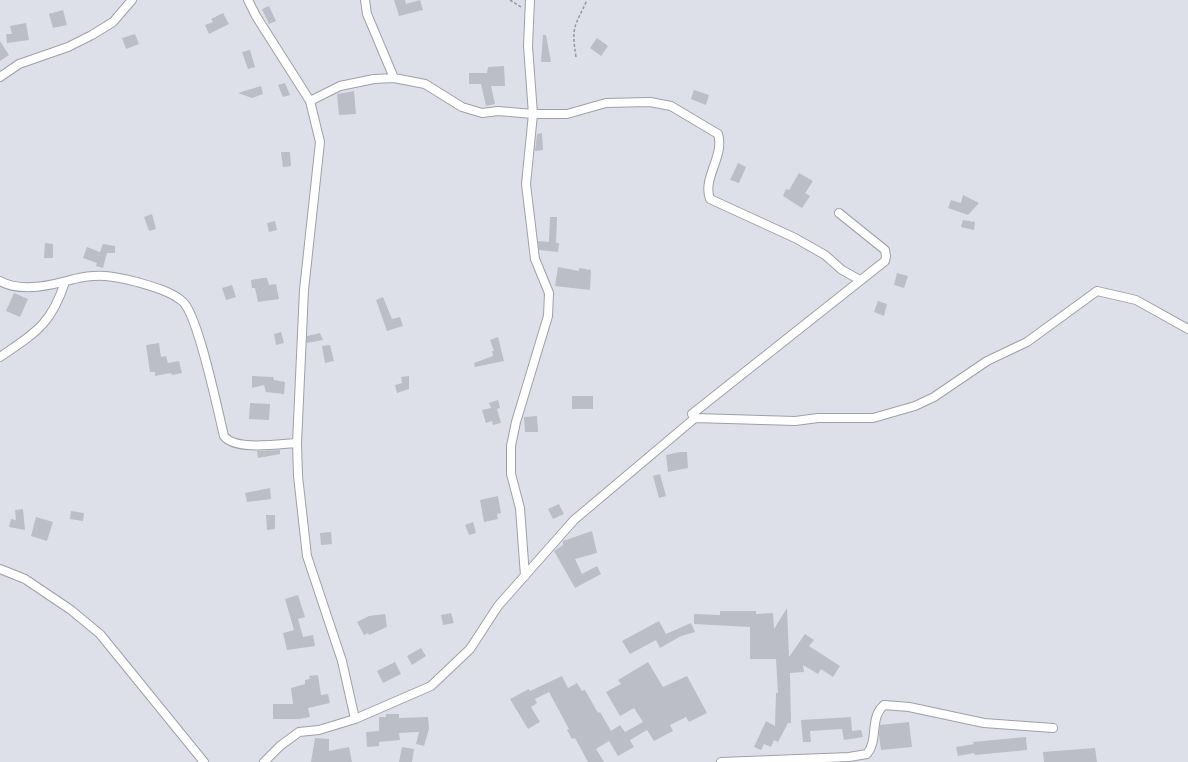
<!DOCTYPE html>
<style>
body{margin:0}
canvas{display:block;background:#dde0e8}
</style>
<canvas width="1188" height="762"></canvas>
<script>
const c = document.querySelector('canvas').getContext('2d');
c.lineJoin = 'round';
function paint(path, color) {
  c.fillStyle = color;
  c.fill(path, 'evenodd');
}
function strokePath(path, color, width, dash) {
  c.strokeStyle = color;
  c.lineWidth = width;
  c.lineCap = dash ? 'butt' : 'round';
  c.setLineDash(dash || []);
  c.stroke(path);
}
const building = new Path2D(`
 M394,0H405L406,4L420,0L423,10L399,16Z
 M269,6L276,21L269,24L262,9Z
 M63,10L67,25L53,28L49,14Z
 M223,13L229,24L209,34L205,25L213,22L211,19Z
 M26,23L29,40L7,43L6,34H12L10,26Z
 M135,34L139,44L126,49L122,38Z
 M543,35H546L551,62H541Z
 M597,38L608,46L601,56L590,48Z
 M0,41L9,55L0,61Z
 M250,50L255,67L248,69L242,52Z
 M504,66L505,86H491L495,104L486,106L481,84H469V73H487L488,67Z
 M285,83L290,95L283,97L278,85Z
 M261,86L263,94L252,98L238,93Z
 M694,90L709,95L706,105L691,99Z
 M354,91L356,114L339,115L337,94Z
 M542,133L543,150L535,151L537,134Z
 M281,152H290L291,166L283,167Z
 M738,163L746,167L739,183L730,180Z
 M799,173L813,181L805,193L810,196L802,208L783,196L786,189L789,190Z
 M963,195L979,203L968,215L948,208L951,200L961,203Z
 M152,214L156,229L149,231L144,217Z
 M550,217H557L556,243H559L558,252L539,250L538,241L549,242Z
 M963,220L975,222L974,230L961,227Z
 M275,221L277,230L269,232L267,223Z
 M45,243L53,244V258H44Z
 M103,244L115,246V253H107L103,268L96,266L97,263L83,258L87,247L100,252Z
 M558,267L579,271V268L591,270L590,290L555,286Z
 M897,273L908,276L904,288L894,285Z
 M263,278H267L269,285L276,284L279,299L258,302L255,288H252L251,280Z
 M232,285L236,297L226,300L222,288Z
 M14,293L28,299L20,317L6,311Z
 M383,297L392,319L400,317L403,326L387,331L376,300Z
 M878,301L887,304L884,316L874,312Z
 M281,332L284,343L276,345L274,334Z
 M320,333L323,340L307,343V336Z
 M498,337L504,361L475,367L474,363L493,356L492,351H494L490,340Z
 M159,343L161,357L166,356L168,363L179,361L182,373L172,375L171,373L155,376V372H150L146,345Z
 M330,345L334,361L325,363L322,346Z
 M252,376L273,377L274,380L285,382L284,394L266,392L264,385L252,388Z
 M409,376V389L397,393L395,385L402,383L401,377Z
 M572,396H593V409H572Z
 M498,400L500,408L497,409L501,423L493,425L492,421L486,423L482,410L491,408L489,403Z
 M250,403L270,404L269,420L249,419Z
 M537,416L538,432H525L524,417Z
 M280,450V454L258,458L257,451Z
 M680,452H687L688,468L668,472L666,455Z
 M660,474L666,496L659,498L653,476Z
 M270,488L271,499L247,502L245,493Z
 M498,496L501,513L497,514L498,519L484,522L480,500Z
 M559,504L564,514L553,519L548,509Z
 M23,509L25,530L9,527L11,519L16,520L15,510Z
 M71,511L84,513L83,521L70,519Z
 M266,515H275V529L267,530Z
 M36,517L53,522L47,541L31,536Z
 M473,522L476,533L469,535L465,525Z
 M592,531L597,553L575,559L582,574L597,566L601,574L575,588L554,551L563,545V541Z
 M331,532L332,544L321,545L320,533Z
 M298,595L305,617L298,619L303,637L313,635L315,646L287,650L283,633L294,630L285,599Z
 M787,608L789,657L805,634L814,640L809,646L840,666L833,677L821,669L818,674L803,665L804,672L790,673L791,723H788L778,742L774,740L771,747L764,744L761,750L754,747L766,721L775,726L776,693H778L776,659H750V627L694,624V614L720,615V611H756V614L773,613L774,629Z
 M451,613L454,623L443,625L441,615Z
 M385,614L387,627L369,635L368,633L364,635L357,622L369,616Z
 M659,621L666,634L691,623L695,632L681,636L660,648L656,640L630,654L622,641Z
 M421,648L426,656L412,665L407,656Z
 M395,662L401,674L383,683L377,671Z
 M648,662L663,687L687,676L707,713L689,722L686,717L670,725L673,731L654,741L647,730L630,740L634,747L618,756L609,741L596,749L604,762H588L575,738L572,739L567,730L569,729L549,692L535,699L537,703L531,707L540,722L528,729L510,699L529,689L530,691L562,676L568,688L577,683L582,691L585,690L598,713L600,712L611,731L620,725L625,732L643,722L634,708L620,716L606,692L621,684L618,680Z
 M318,675L321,695L328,694L330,703L308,708L310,717L299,719H273V704H293L291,688L305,684V680L310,679L309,676Z
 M386,714H399V718L428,717L429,729L424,746L416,744L419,732L399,733L400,740L379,742V746L367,747L366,732L379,731V717H386Z
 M851,717L852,731L861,730L863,737L844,740L842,729L810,731L811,742H803L801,720Z
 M909,722L912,747L881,750L879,735L880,725Z
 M1026,737L1027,750L975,755L974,753L958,756L956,747L974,744L973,742Z
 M315,738L329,739V751L349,747L352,762H311Z
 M402,747L414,749L412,762H399Z
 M1095,748L1097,762H1044L1043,752Z`);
const path = new Path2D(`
 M510,0L521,7
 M576,57C571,25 575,27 587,0`);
const minor = new Path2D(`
 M248,0L256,16L310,101L320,142L304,290L297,443L298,476L307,556L342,661L355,719
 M365,0L367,14L394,78
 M0,77L19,64L68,47L92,35L113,22L132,0
 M310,101L340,86L374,79L394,78L425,84L462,107L482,113L498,111L533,114H567L606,103L650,102L671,106L718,134C725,156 702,178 710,199L795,238L825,255L842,270L860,280
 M0,281C21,293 53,285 74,279C99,273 113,276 137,282C151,286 170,291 182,301C198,313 218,412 224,436C235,451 279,444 297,443
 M0,357C35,333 51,325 65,282
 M695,418L795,421L818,418H873L915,406L934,397L987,361L1027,342L1097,291L1136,300L1188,329
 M0,569L25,579L71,610L100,634L204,762
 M525,576L520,508L511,474V446L516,422L548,316L549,293L535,259L526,184L533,114L528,46L530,0
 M264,762L280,746L299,732L319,730L355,719L431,686L470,649L498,606L574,520L695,418L692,414L885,261L886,256L885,250L839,213
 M721,762L849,757L867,754C879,739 869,718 884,705L909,707L984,723L1053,728`);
paint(building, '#bbbec6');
strokePath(minor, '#9da0a8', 10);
strokePath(path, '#95979d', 1.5, [3, 2]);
strokePath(minor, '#fff', 8);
</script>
